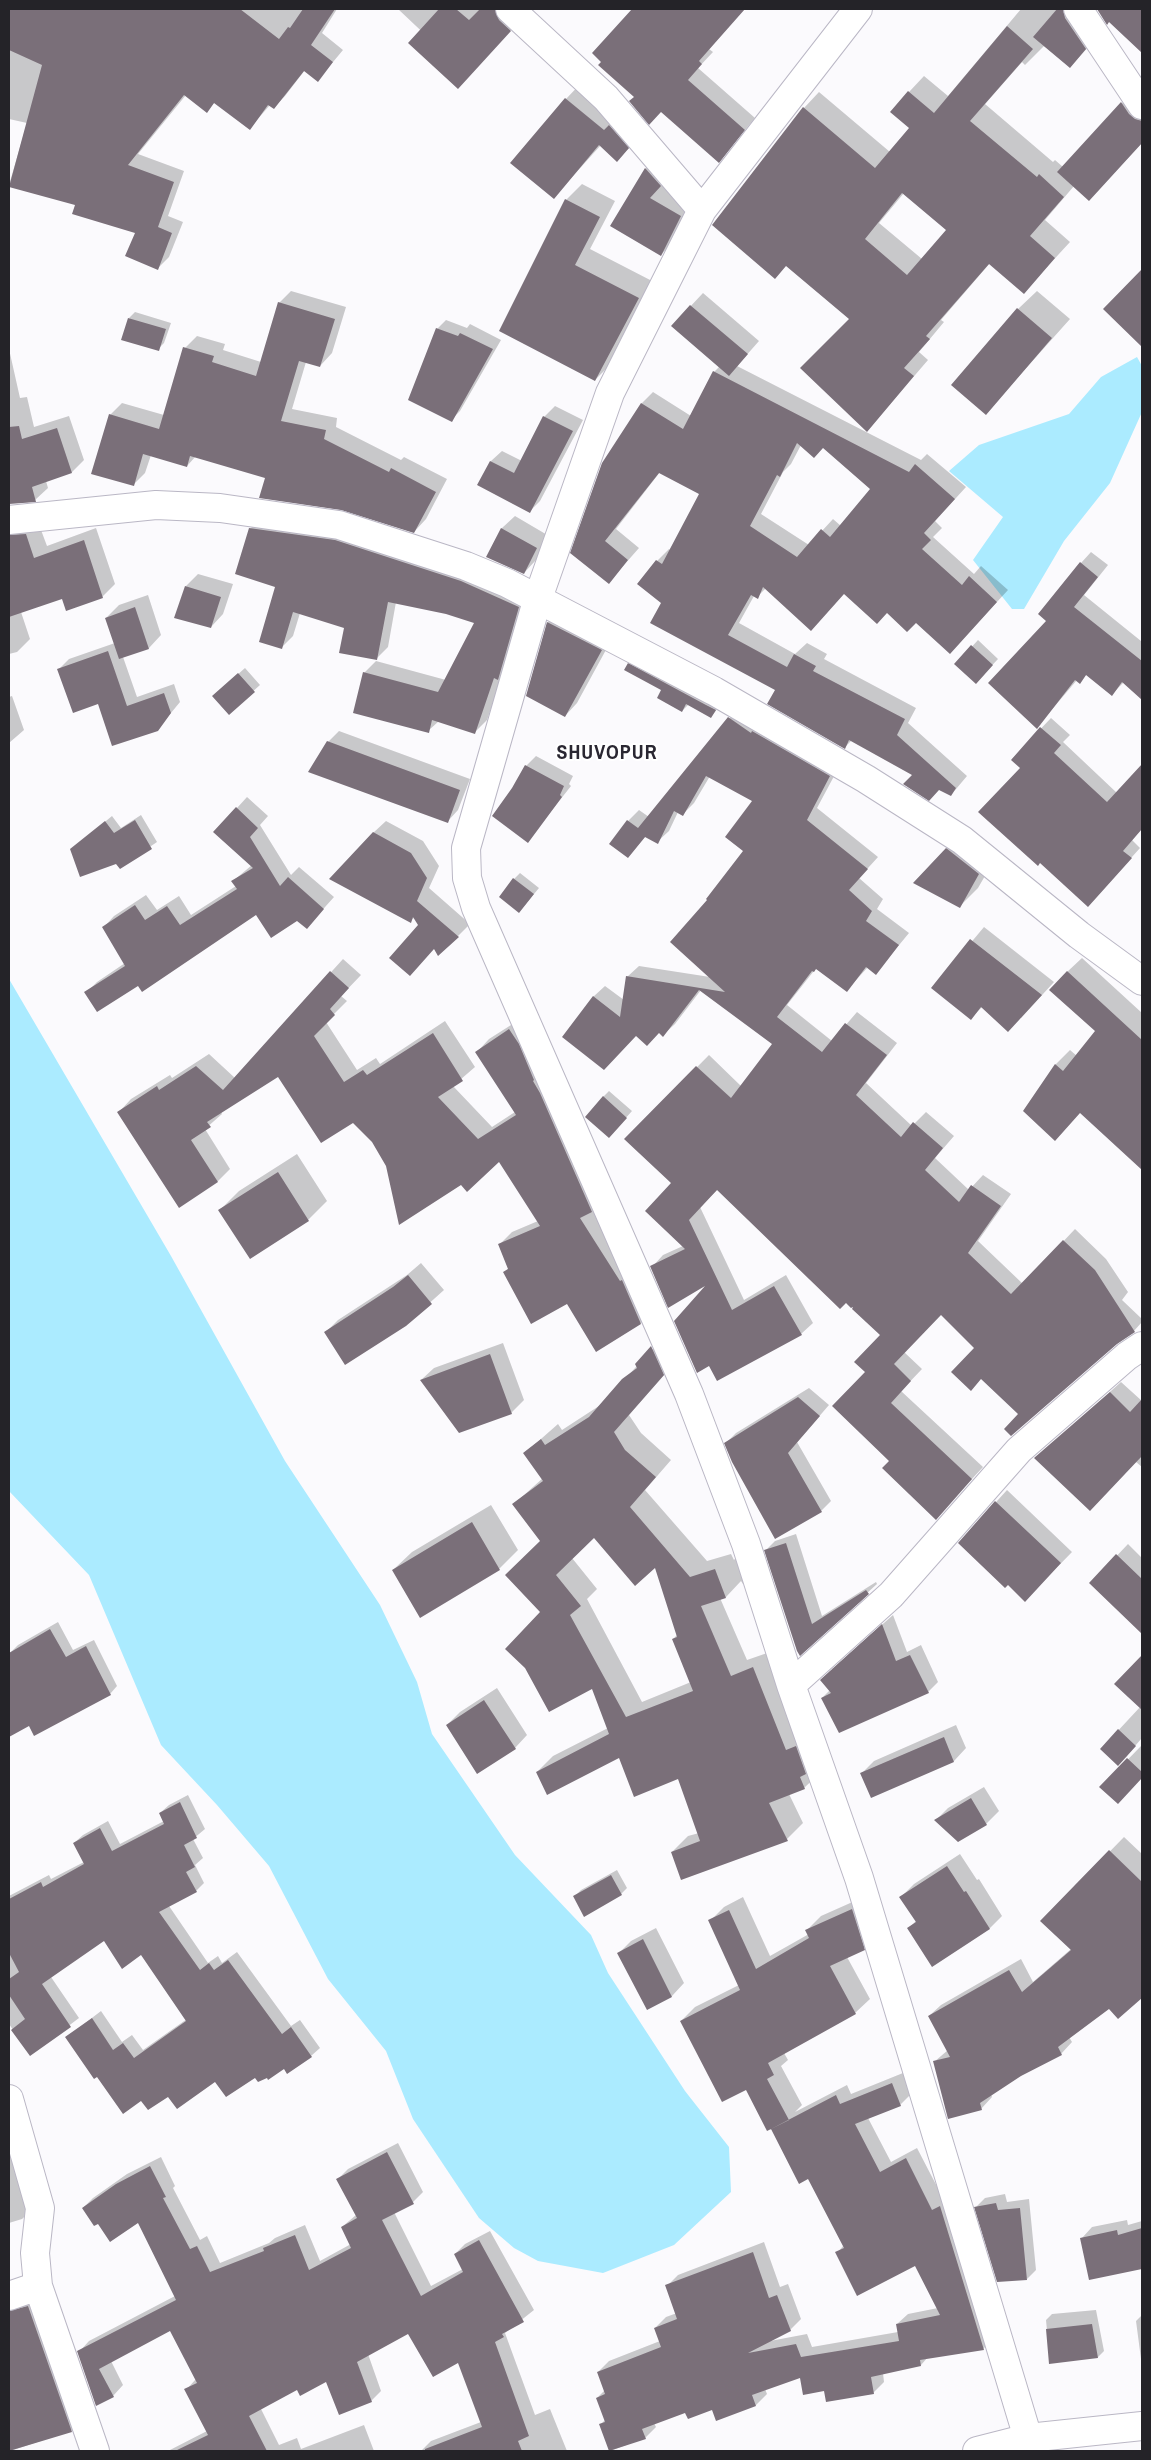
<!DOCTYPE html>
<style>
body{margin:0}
#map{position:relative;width:1151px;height:2460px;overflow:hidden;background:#fbfafd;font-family:"Archivo Narrow",sans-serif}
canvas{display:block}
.frame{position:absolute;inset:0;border:10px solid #242328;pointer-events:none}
</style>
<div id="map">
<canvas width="1151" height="2460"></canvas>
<div class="frame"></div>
</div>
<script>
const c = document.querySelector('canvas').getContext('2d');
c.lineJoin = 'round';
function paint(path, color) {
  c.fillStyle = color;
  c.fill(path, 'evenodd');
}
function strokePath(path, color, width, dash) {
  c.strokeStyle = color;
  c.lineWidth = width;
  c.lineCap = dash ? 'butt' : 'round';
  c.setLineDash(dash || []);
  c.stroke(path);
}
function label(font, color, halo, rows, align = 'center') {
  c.font = font + ' "Archivo Narrow",sans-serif';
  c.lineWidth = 4;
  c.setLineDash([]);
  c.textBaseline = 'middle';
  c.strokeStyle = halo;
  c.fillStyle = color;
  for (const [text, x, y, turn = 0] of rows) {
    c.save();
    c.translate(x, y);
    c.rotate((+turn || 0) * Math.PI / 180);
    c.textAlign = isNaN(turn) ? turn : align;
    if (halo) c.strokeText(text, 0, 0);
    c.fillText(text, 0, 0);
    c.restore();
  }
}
const water = new Path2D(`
 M1137,357L1142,366V412L1110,483L1064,541L1024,609H1012L973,560L1003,517L949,471L979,445L1069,414L1101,377Z
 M9,979L171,1256L285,1461L380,1605L417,1682L432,1734L515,1855L591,1935L608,1973L685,2091L729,2147L731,2192L674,2245L603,2273L538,2261L514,2248L479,2218L413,2119L386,2051L328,1979L269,1866L217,1805L161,1745L89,1575L9,1491Z`);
const shadow = new Path2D(`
 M9,9H103L90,74L141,9H337L322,33L343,50L318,80L305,70L285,96L274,107L270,105L249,129L215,102L207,111L186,95L138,154L184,171L168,216L183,222L169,257L158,268L137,232L77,204L9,185L27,123L9,119Z
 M398,9H512L521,19L469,76Z
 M633,9H713L731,24L709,49L713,52L698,68L755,118L719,161L661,111L635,96L593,53Z
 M1021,9H1070L1101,33L1070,67L1045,45L1025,65L1022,62L985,104L1053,162L1055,160L1063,167L1140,84L1142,86V143L1089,200L1074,186L1045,220L1070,242L1024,292L990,263L941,320L944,322L919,352L928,360L867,431L850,319L787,265L714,225L804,108L819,92L890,152L911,128L909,92L924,76L948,96ZM904,193L947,230L922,259L879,223Z
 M1098,9H1142V41L1137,46L1109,21L1107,23Z
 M583,81L634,143L617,160L601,145L554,197L566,99Z
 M658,156L673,173L661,185L693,204L673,242L661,255L612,225L646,168Z
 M582,184L615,201L590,249L654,282L611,364L595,380L501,330L566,200Z
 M1142,270V324L1131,335L1105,309Z
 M291,291L346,307L332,353L320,366L306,362L292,409L337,418L336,427L401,460L404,457L447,479L426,519L414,532L266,477L196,456L187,466L151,455L145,473L133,485L110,415L122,403L164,415L185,348L197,336L225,344L223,350L261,362L279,303Z
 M1037,291L1070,319L986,413L1018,309Z
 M703,293L759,341L737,366L921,460L927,454L966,487L935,521L942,528L933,537L974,574L981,566L1008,590L950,653L916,621L887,612L845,593L766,588L757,597L754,596L739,623L795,654L807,643L827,654L824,659L916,708L908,723L967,776L951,795L852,740L845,747L776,689L639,584L657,561L669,549L670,550L701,493L660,472L616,529L639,548L609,582L572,553L603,464L642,403L653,392L691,416L714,372L720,366L672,326ZM801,445L823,447L872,489L841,526L833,519L809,545L761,514L783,472L791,464Z
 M135,312L171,323L164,343L158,349L129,318Z
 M446,320L467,328L470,324L501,340L460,411L451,420L437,329Z
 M9,349L20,398L27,397L34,427L69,416L84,460L72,472L46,481L48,488L35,500L9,503Z
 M555,406L583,420L540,501L530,511L479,485L491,461L502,451L522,461L544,417Z
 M9,516L38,522L47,546L96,528L115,584L102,597H63L21,612L30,639L17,652L9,654Z
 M515,516L549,536L536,560L524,573L488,557L502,528Z
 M262,517L530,595L487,720L475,732L439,721L428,731L364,673L376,661L446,680L476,623L446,612L396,602L388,647L376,659L346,627L300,613L293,636L281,648L277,586L250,529Z
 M1091,552L1108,565L1084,595L1141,641L1142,639V674L1124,682L1112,694L1087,674L1080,682L1077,680L1037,727L1048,621L1081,563Z
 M198,574L233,584L223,614L211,627L186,586Z
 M148,595L161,635L149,648L123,657L137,697L174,684L180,702L157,730L98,703L59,669L69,659L115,643L106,618L119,605Z
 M561,610L613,637L577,703L565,716L528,695L548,622Z
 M978,640L998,659L982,676L956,664Z
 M635,658L721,704L711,717L689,704L682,711L663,690L629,664Z
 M245,668L260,685L229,713L219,691Z
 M12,696L24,730L9,743V697Z
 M740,706L840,765L817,808L878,857L859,878L883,899L877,909L909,933L876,973L868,967L847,990L817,967L787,1005L832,1041L857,1012L897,1043L866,1083L912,1126L926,1112L954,1136L935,1158L969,1190L983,1175L1011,1194L978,1241L1023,1284L1075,1229L1106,1259L1128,1292L1122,1300L1142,1319V1322L1133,1332L1020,1414L976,1348L941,1314L904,1352L922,1369L901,1391L983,1467L936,1518L891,1461L866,1372L881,1335L858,1303L718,1189L700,1207L744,1300L786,1275L813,1323L801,1334L718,1379L710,1282L652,1267L663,1255L683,1246L672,1183L626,1139L709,1055L741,1086L773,1044L701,990L675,1024L663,1035L659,1032L647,1044L593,997L605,986L624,1000L627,977L639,966L710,977L709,900L745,851L754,801L710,776L694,803L683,814L678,812L669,831L657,842L646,836L628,857V821L639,810L649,817Z
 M1051,718L1070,735L1063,742L1117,793L1142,766V810L1139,814L1142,818V828L1132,840L1140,848L1098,895L1021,768L1012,759Z
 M339,731L470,779L458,810L448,821L328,742Z
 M536,756L573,776L569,784L571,786L527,842L513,789L526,766Z
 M247,797L268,816L260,825L291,875L299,867L334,897L317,916L297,919L257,914L138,984L86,993L97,982L125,963L104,927L114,916L146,895L157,910L179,896L191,915L236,886L233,881L252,865L237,808Z
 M141,815L157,842L120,867L117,863L72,849L112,816L121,828Z
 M386,821L423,841L439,866L429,888L470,924L458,936L420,925L415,917L410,921L373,833Z
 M965,830L997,855L978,888L959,907L946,849Z
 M520,873L539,888L519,912L514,879Z
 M984,927L1054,982L1021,1018L983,1006L971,1018L933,988Z
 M1082,958L1142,1013V1168L1081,1112L1024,1110L1056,1064L1070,1050L1077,1056L1096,1031L1067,972Z
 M343,959L361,975L341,996L347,1001L326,1022L357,1070L376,1058L380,1064L445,1021L475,1067L453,1086L492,1127L515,1112L477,1052L489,1039L522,1018L653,1311L641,1323L568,1302L504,1273L509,1268L500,1244L512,1232L538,1221L499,1160L387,1165L373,1141L353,1121L278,1075L221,1112L222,1114L205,1129L230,1169L218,1181L180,1206L119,1112L131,1099L170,1075L172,1078L209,1054L235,1078Z
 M609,1091L632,1111L615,1130L603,1097Z
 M297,1154L327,1201L308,1220L250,1257L220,1210L239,1191Z
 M421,1263L444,1290L405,1325L326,1332L338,1320L407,1275Z
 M668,1332L679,1358L629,1415L641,1433L671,1460L645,1490L707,1561L731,1554L734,1560L740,1553L755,1572L743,1584L741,1581L726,1597L720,1598L747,1660L770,1652L821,1772L804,1788L789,1794L803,1823L787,1839L682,1879L672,1852L688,1836L699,1833L678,1778L619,1757L537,1772L553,1756L608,1728L592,1687L542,1612V1541L514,1504L543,1478L525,1453L558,1424L562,1430L602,1404ZM594,1536L656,1566L678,1634L673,1639L691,1682L642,1702L587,1599L597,1589L572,1558Z
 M503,1343L524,1400L511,1413L421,1380L434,1368Z
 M1121,1382L1142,1401V1467L1136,1462L1036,1458Z
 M809,1388L829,1405L797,1442L831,1501L821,1511L726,1443L736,1433Z
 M1007,1490L1072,1552L1036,1589L959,1543Z
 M491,1505L518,1550L499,1569L393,1570L412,1552Z
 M796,1534L822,1616L876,1582L877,1584L800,1654L766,1550L775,1541Z
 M1128,1544L1142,1558V1623L1137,1628L1091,1583Z
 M893,1615L907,1652L921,1645L938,1682L928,1692L822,1698L830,1690L832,1669Z
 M58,1622L73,1650L94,1640L117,1686L110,1694L29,1725L9,1735V1691L27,1681L10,1653L18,1645Z
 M1142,1656V1738L1128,1754L1101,1749L1141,1706L1116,1684Z
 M497,1688L527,1735L515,1748L447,1725L460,1712Z
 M956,1725L966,1748L954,1761L861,1774L874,1761Z
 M1141,1746L1142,1777L1118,1802L1101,1787Z
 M984,1787L999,1811L986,1824L936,1820L948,1808Z
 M188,1795L205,1829L193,1839L203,1858L195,1865L204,1883L196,1891L169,1906L208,1963L218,1956L222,1963L237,1952L291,2026L300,2020L320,2048L311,2056L255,2076L215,2080L168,2095L142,2099L98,2075L67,2037L101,2011L122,2042L132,2035L143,2050L187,2019L141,1954L104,1940L51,1977L79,2018L30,2055L9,2024V1896L49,1875L51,1879L84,1862L74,1843L83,1835L108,1821L120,1844L164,1821L160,1813L169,1805Z
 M1124,1837L1142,1854V1951L1075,1887Z
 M960,1854L977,1880L979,1879L1002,1916L990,1928L932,1965L909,1928L917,1920L901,1897L914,1884Z
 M617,1870L627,1888L621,1894L575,1896L581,1890Z
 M866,1896L878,1935L864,1949L847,1957L870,1999L855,2013L784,2053L788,2060L781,2066L802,2105L795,2112L847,2085L851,2094L903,2073L911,2094L900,2105L868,2118L891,2162L917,2148L944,2200L994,2338L983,2349L928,2357L921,2365L883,2373L884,2382L873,2393L801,2376L765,2389L767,2394L756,2405L717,2420L712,2408L686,2411L654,2423L656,2427L645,2438L610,2451L601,2424L605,2420L597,2398L605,2390L598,2372L609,2361L660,2341L655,2328L666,2317L677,2313L667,2286L678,2275L764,2242L780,2287L788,2284L801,2319L790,2330L770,2341L807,2334L812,2347L898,2332L897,2324L908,2314L938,2308L915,2264L837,2253L844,2245L809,2178L773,2129L746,2088L681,2021L695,2007L739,1985L710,1921L724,1907L743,1897L770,1956L809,1934L807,1930L821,1916Z
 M656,1928L684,1983L672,1996L647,2008L619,1953L631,1941Z
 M1093,1930L1142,1989V1995L1134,2003L1109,2007L1069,2037L1072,2042L1061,2054L1020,2075L991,2094L992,2097L981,2109L934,2062L948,2050L929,2016L941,2005L1021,1959L1033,1982Z
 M9,2117L34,2208L22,2219L9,2223Z
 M398,2143L423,2192L413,2202L394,2212L431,2286L463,2269L455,2254L465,2244L490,2231L534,2310L505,2333L535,2415L550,2409L567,2451H421L431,2441L481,2422L459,2361L409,2332L368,2354L381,2391L371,2401L327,2380L297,2388L261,2409L279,2445L297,2438L301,2449L364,2425L374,2451H168L207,2431L186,2390L196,2379L171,2330L111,2361L123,2385L113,2396L79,2352L89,2341L175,2296L138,2222H98L83,2208L93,2198L127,2174L161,2157L175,2186L173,2188L200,2240L207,2236L220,2263L269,2243L275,2238L305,2225L320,2261L351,2244L342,2227L356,2215L338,2179L348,2169Z
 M1005,2194L1007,2202L1029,2199L1036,2270L1027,2279L976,2207L985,2198Z
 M1127,2220L1128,2225L1142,2221V2267L1090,2278L1082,2238L1092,2227Z
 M9,2289L45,2290L88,2414L71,2431L10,2451Z
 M1096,2310L1104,2351L1098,2357L1050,2363L1046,2320L1052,2314Z
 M1142,2315V2359H1141L1136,2321Z`);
const building = new Path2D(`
 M9,9H240L279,39L288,27L290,28L303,9H335L311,45L333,62L318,82L304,71L274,109L268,105L250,130L214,103L207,113L184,95L128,165L174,182L158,227L172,233L158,270L125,256L135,233L72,214L75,205L9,187L42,65L9,50Z
 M439,9H456L469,20L480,9H495L499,20L511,31L458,89L408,43Z
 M632,9H745L699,61L702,64L688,80L745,130L719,163L661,112L649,125L629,101L634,97L598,65L601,62L592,53Z
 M1057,9H1063L1065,18L1086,49L1070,68L1033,37Z
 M1097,9H1142V53L1109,22L1107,25Z
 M1007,26L1033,49L970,121L1037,177L1039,174L1064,197L1030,236L1055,258L1024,294L989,264L926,336L930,339L904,368L914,376L867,432L800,368L849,319L786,266L775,279L712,225L803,107L875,168L909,128L890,112L908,91L934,113ZM902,193L946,230L907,275L865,239Z
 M565,98L604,130L609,125L629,148L617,162L599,145L554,199L510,163Z
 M1121,102L1129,114L1135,119L1142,121V143L1089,201L1057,172Z
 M645,168L661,186L650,198L681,216L661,256L610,226Z
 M565,199L600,217L575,265L639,298L595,381L499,331Z
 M1142,269V347L1103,309Z
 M278,302L335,319L320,367L299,361L281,421L326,430L324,439L389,472L391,468L436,492L414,533L341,510L259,498L265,478L190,456L187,467L143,454L134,486L91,474L109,414L159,429L183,347L214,356L212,362L256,376Z
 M690,305L748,354L729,376L671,326Z
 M1017,308L1052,338L986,415L951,385Z
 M128,318L166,329L159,351L121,340Z
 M436,328L458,336L460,333L493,349L452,422L408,400Z
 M713,371L909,472L915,464L955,499L924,533L931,540L922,549L962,585L969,576L997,602L950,654L916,623L907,632L887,613L877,624L844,594L811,631L763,587L758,599L751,595L728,635L787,667L794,654L816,666L813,671L905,719L897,735L956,788L951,796L939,790L929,801L903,784L912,775L849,740L845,749L767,704L775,690L650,623L661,603L637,584L656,560L662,564L699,494L659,473L605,541L628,560L609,584L570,553L602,463L641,403L683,429ZM797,443L814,458L823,448L870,489L830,537L821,529L797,557L750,526L777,475L780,477Z
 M543,416L573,431L530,513L477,485L490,461L514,473Z
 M19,426L22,439L57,428L72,473L32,487L36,502L9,504V427Z
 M249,528L335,540L461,581L519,607L498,680L494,678L475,734L432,720L429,733L353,713L363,672L438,692L474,623L446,614L388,602L377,660L339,653L344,628L293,612L282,649L259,642L275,587L235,574Z
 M501,528L537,548L524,574L486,557Z
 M26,534L34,558L84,540L103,598L66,611L62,599L9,617V535Z
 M1080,562L1098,577L1074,607L1142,661V700L1122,682L1112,696L1086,675L1080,684L1075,680L1037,729L988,683L1046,621L1038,614Z
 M185,586L221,597L211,628L174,618Z
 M135,607L149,649L119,659L105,618Z
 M547,622L602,650L565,717L526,696Z
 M971,645L993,665L976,684L954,664Z
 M108,651L127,706L164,693L171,713L158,731L112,746L98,704L73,713L57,669Z
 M628,663L706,705L716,710L711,718L686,704L682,712L657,698L661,690L624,670Z
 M238,673L255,692L229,715L212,696Z
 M728,717L751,733L752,731L830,776L807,820L868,869L849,890L872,911L866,921L899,945L876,975L866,967L847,992L816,969L814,972L812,971L777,1017L822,1052L845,1023L887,1055L856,1095L901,1137L913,1122L943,1148L925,1170L959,1202L971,1185L1001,1206L968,1253L1011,1294L1063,1240L1095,1270L1135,1332L1117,1344L1011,1436L1004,1429L1018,1414L981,1379L971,1391L951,1372L974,1348L941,1315L894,1364L911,1381L891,1403L972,1479L936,1520L882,1468L889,1461L832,1406L865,1372L854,1362L880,1335L852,1309L853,1307L851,1308L846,1303L840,1309L717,1190L689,1220L732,1310L774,1286L802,1335L717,1381L709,1366L697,1373L674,1321L705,1286L668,1308L650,1266L685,1249L645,1211L671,1183L624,1139L696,1066L731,1098L772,1044L699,990L663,1037L659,1033L647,1046L636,1036L604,1070L562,1037L593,996L620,1017L626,976L725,992L670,942L707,900L706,899L743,851L725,837L752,801L706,776L683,816L674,811L658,844L645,837L628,858L609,844L627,820L638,828Z
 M1040,727L1061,745L1054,753L1107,802L1142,764V829L1123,851L1132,858L1088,907L1040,863L1038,866L978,812L1020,768L1011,760Z
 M327,741L460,790L448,823L308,772Z
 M525,765L564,786L560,795L562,797L528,843L492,816L512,788Z
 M236,807L258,828L250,837L280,886L288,877L324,909L307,929L297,921L271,938L256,915L142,992L138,986L97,1012L84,992L125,966L102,927L135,905L145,920L167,906L180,925L237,889L231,881L253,868L213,832Z
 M135,820L152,849L120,869L116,864L80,877L70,849L105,821L114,833Z
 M373,832L411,853L427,878L417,901L459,937L438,956L434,949L410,976L389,958L418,925L413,917L411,923L329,879Z
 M946,848L979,874L960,908L913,883Z
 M513,878L534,894L519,913L499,897Z
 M970,939L1042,995L1008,1032L981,1007L971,1020L931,988Z
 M330,971L349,988L330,1009L335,1015L314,1036L344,1082L363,1070L367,1075L433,1033L463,1081L438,1097L478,1139L516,1115L475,1052L509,1029L519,1044L534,1080L533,1081L540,1093L592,1212L580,1218L620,1281L622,1280L641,1324L596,1352L567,1304L531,1324L503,1272L508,1269L498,1244L540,1226L499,1162L467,1192L461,1185L399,1225L386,1166L372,1142L353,1123L321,1143L278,1077L207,1122L211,1127L191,1140L218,1182L179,1208L117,1112L157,1086L159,1090L196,1066L223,1090Z
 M1067,971L1142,1040V1170L1080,1113L1055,1141L1023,1111L1055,1064L1063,1071L1095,1031L1049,990Z
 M603,1096L627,1118L609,1138L585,1117Z
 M278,1172L309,1221L250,1259L218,1210Z
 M408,1275L432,1304L406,1326L345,1365L324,1332L393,1287Z
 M651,1346L664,1375L614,1432L625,1450L656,1477L630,1507L690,1577L715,1569L726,1598L701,1606L731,1676L753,1667L786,1750L796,1746L806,1774L800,1777L805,1789L769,1803L788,1841L681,1880L671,1852L700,1841L678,1779L634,1797L619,1758L547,1795L536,1772L609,1734L592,1689L549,1712L525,1668L505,1649L540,1612L505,1575L540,1541L512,1504L543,1481L523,1453L541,1439L545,1445L589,1417L622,1379L637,1368L635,1364ZM594,1538L635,1586L655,1568L677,1637L672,1639L693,1691L626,1717L570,1615L581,1606L556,1575Z
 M490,1354L512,1414L459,1433L420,1380Z
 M1110,1392L1130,1412L1142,1399V1456L1090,1511L1034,1458Z
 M798,1397L820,1416L788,1453L822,1512L775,1539L732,1462L724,1443Z
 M995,1501L1061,1563L1025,1602L1008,1585L1005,1588L958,1543Z
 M472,1522L500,1570L420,1618L392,1570Z
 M786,1543L812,1624L866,1590L869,1594L800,1656L797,1651L764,1550Z
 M1116,1554L1142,1579V1634L1089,1583Z
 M882,1624L896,1661L910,1655L929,1693L839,1733L821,1698L831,1693L820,1680Z
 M50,1629L66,1657L86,1646L111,1695L34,1736L29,1726L9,1737V1653Z
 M1142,1655V1710L1114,1684Z
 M484,1700L516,1749L477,1774L446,1725Z
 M1118,1729L1136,1746L1118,1766L1100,1749Z
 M944,1737L954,1762L871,1798L860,1773Z
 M1127,1758L1142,1772V1778L1118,1804L1099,1787Z
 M971,1798L987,1825L958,1842L934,1820Z
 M180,1802L197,1838L184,1845L195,1867L186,1872L197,1892L159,1912L200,1970L209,1963L214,1970L228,1960L282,2034L291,2027L312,2057L287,2074L284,2069L268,2080L267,2078L258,2082L255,2078L226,2097L215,2082L177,2109L168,2097L148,2110L141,2101L123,2114L97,2077L94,2079L65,2037L92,2018L113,2050L123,2043L134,2058L186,2021L141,1955L122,1969L104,1941L42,1984L71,2027L30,2056L11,2030L25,2019L9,1995V1979L19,1972L9,1953V1899L41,1882L43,1887L84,1864L73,1843L100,1828L112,1851L164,1824L159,1813Z
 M1109,1850L1142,1882V1998L1118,2019L1109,2009L1058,2047L1062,2055L1021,2076L980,2103L982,2110L948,2119L933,2061L950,2057L928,2016L1009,1970L1022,1992L1071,1950L1040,1921Z
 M947,1866L964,1892L966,1891L990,1929L932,1967L907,1928L916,1922L899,1897Z
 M611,1875L622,1895L584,1917L573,1896Z
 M852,1909L865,1950L830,1966L856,2014L768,2063L774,2075L767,2079L789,2120L767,2131L746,2090L722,2102L680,2021L740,1990L708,1920L729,1910L756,1969L809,1938L805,1930Z
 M643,1939L672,1997L647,2010L617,1953Z
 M892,2083L901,2106L855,2124L880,2172L906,2158L932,2210L940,2206L984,2350L920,2360L921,2366L871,2377L874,2394L826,2402L824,2391L803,2395L800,2378L752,2395L756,2406L716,2421L712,2410L688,2419L685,2413L642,2429L646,2439L609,2451L599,2424L605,2422L596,2398L605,2394L597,2372L661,2347L654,2328L677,2319L665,2285L753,2252L769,2298L777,2295L791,2331L748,2353L796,2344L801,2357L899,2341L896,2324L940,2315L915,2266L857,2296L835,2252L844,2248L808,2179L799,2184L771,2129L836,2095L840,2104Z
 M387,2152L414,2204L382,2220L421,2296L463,2272L454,2254L479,2240L524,2322L502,2334L504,2337L495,2342L529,2436L518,2441L522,2451H425V2449L482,2427L458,2363L433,2377L408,2334L357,2362L372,2402L339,2415L326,2382L300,2396L297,2390L249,2416L267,2451H175L208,2435L184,2389L197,2383L170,2331L99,2369L114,2397L96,2406L77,2351L176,2300L138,2223L110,2242L98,2224L94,2226L82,2208L116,2184L150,2166L166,2197L163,2198L190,2249L197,2246L210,2272L264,2251L263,2248L295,2235L309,2270L351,2248L341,2227L357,2218L336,2179Z
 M996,2203L998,2210L1020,2208L1027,2280L997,2282L974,2207Z
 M1142,2228V2269L1089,2280L1080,2238L1117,2230L1118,2235Z
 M28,2306L72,2432L9,2451V2311Z
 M1092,2324L1098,2358L1049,2364L1046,2329Z`);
const minor = new Path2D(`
 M510,9L606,98L702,210
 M858,9L702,210L610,393L537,601L466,848L467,878L476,908L689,1394L746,1544L791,1685L859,1878L1028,2438
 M1078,9L1142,105
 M9,520L156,505L220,508L339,525L466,566L507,583L714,691L866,779L962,840L1079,935L1142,981
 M791,1685L891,1595L1019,1450L1127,1356L1142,1346
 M9,2099L40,2208L35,2253L38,2286L95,2451
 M9,2296L38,2286`);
const tertiary = new Path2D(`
 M977,2451L1028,2438L1142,2426`);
const districtNames = [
 ["SHUVOPUR",607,754]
];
paint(water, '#abebff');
paint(shadow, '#0003');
paint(building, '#7a6f79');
strokePath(minor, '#bab7c5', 30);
strokePath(tertiary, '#bab7c5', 30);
strokePath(minor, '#fff', 28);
strokePath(tertiary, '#fff', 28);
c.letterSpacing = '1px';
label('bold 20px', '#2a2732', '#fff', districtNames);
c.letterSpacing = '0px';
</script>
